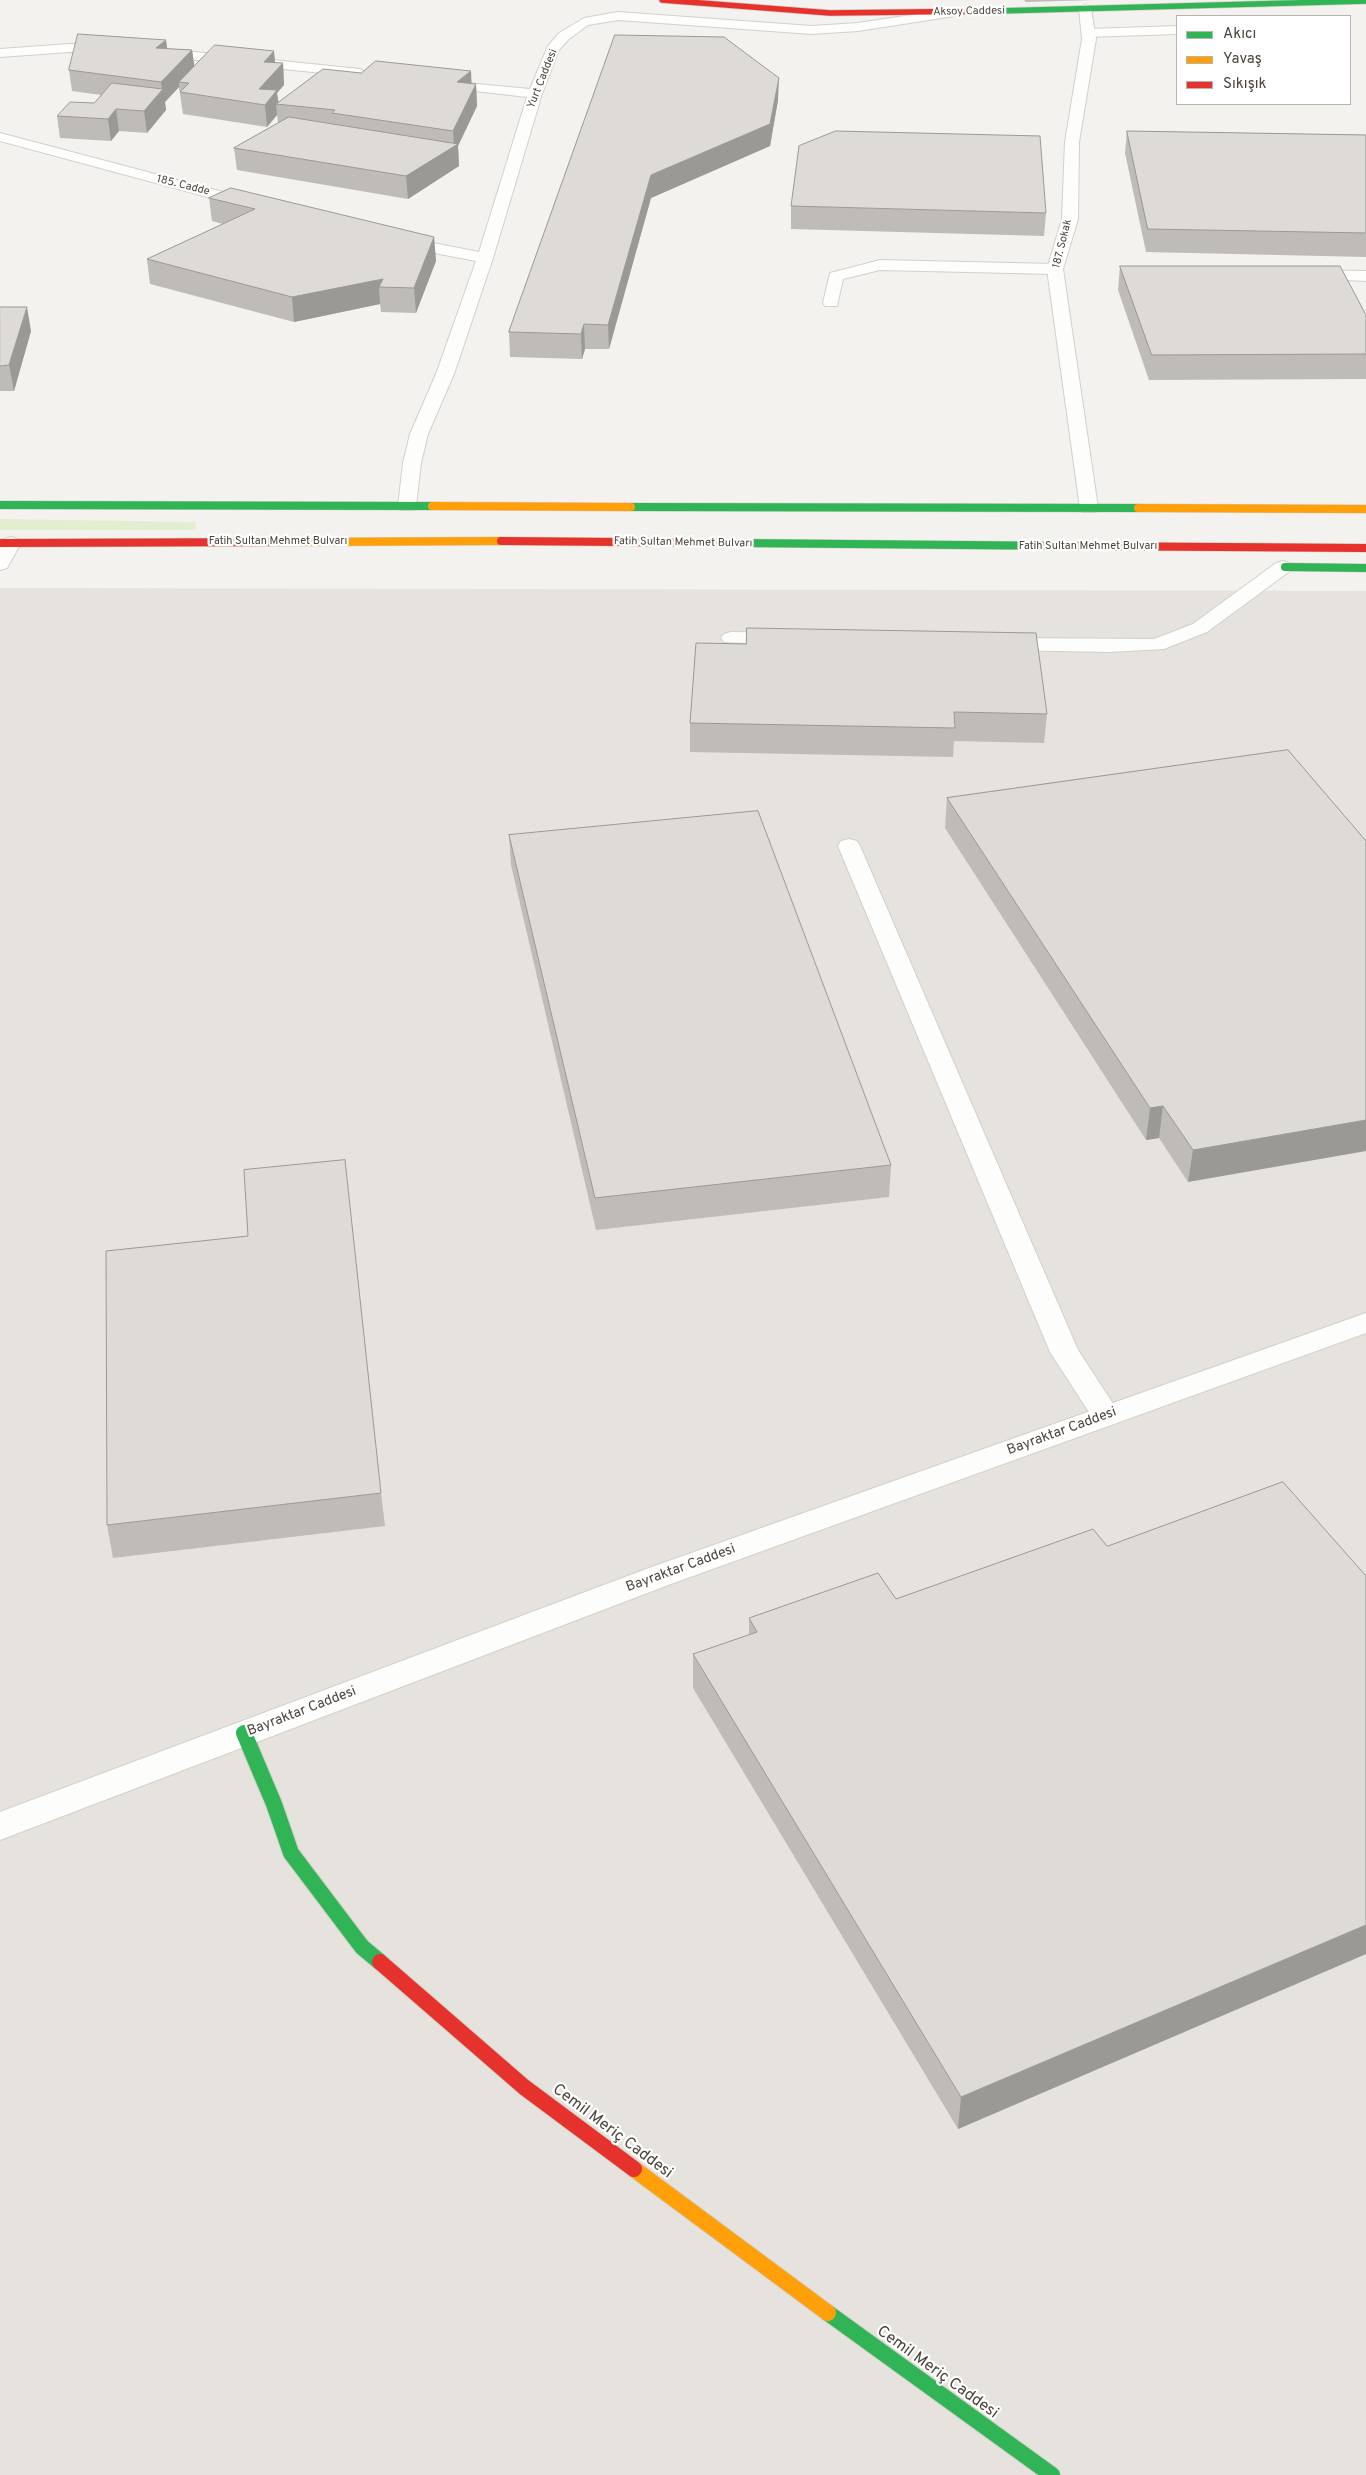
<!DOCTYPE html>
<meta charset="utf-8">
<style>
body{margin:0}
#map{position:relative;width:1366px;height:2475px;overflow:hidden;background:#f4f2ee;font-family:Overpass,sans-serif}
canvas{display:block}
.legend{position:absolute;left:1176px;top:15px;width:175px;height:90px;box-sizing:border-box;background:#fff;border:1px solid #b7b4b0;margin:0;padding:6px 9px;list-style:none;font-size:15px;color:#4b4439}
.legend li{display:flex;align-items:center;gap:10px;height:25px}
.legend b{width:25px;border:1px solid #b7b4b0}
</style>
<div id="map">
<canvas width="1366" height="2475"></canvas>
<ul class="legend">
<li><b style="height:6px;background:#30b455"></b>Akıcı</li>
<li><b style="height:6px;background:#ff9f0a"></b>Yavaş</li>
<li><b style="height:6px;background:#e5322d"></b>Sıkışık</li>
</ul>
</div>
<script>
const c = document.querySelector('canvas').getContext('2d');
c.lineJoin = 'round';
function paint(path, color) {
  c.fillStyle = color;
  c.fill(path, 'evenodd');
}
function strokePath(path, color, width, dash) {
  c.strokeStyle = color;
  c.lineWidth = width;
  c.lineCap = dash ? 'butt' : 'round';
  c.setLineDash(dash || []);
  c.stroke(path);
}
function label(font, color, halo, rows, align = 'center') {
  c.font = font + ' Overpass,sans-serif';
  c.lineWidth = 4.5;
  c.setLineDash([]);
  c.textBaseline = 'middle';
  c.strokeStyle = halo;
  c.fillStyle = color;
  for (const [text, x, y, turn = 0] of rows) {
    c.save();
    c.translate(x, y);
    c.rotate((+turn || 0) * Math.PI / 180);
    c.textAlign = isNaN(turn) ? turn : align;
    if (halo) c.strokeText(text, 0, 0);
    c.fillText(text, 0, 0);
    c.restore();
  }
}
const industrial = new Path2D(`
 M0,588L1366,591V2475H0Z`);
const green = new Path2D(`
 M0,519L195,522L196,530H0Z`);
const lane = new Path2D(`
 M1177,26V34L1088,37L1082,33L1088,29Z
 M880,260L1055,264L1063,269L1055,274L880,270L843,279L837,306H825L823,303L830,273Z
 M1308,270L1366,271V281L1302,278L1300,275Z
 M11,537L18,539L21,543L7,568L0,570V546L4,539Z
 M1283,561L1290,563L1293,567L1290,571L1207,632L1164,649L1110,652L1000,650L993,648L990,644L993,640L1000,638L1154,639L1193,624L1276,563Z
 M731,632L785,633L792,635L795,639L792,643L785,645L724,642L721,638L724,634Z
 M849,839L857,841L860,846L1078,1350L1121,1416L1116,1423L1106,1426L1096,1423L1050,1352L838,846L841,841Z`);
const street = new Path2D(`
 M1085,5L1091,9L1096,39L1079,142L1078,219L1063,269L1098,508L1096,512H1082L1080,508L1047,269L1062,219L1065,142L1082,39L1079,9Z
 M957,8L961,9L963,12L961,15L858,31L812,34L618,20L588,25L569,39L559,50L542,94L493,258L454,374L428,434L421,463L416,506L414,510H400L398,506L403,463L410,434L436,374L476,261L398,246L390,241L398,236L479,252L527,97L440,87L433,83L435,80L530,89L548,46L559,33L584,18L618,12L812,26L858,23Z
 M69,44L111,45L118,49L111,53L69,52L0,57V49Z
 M156,48L360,69L367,73L360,77L151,55L149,52L151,49Z
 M0,133L257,201L260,204L252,209L0,141Z
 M1366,1313V1333L671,1584L0,1840V1812L649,1568Z`);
const fastFar2 = new Path2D(`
 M997,11L1366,1`);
const fastFar1 = new Path2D(`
 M0,505L432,506
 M631,507L1138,508
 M738,543L1072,546
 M1285,567L1366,568`);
const fast = new Path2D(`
 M244,1733L274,1804L291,1853L362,1947L380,1962
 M828,2313L1052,2475`);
const slowFar1 = new Path2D(`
 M432,506L631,507
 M1138,508L1366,509
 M301,542L501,541`);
const slow = new Path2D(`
 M634,2169L828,2313`);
const jamFar2 = new Path2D(`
 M662,0L830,13L997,11`);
const jamFar1 = new Path2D(`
 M501,541L738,543
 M0,543L301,542
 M1072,546L1366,548`);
const jam = new Path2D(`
 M380,1962L524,2087L634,2169`);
const wall = new Path2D(`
 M1024,0H1096L1026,2Z
 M615,35L778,100L770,146L651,198L609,349H585L582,359L510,357L509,332Z
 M166,40L167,49L192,50L194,66L283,63L284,85L277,93L278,102L471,84H476L477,106L458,146L459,166L408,199L237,170L234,148L278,123L277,115L267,127L183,114L179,87L165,102L166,110L147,133L119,131L111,141L60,138L57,116L94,103L101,95L72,91L69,70Z
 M1127,131L1366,135V257L1146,252L1125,153Z
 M209,198L434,237L436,261L416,313L381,312L380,304L294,322L150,284L147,259L223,224L212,221Z
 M791,206L1046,213L1044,236L791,229Z
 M1120,266L1366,315V379L1149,380L1118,290Z
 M0,307L31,331L14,391H0Z
 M696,643L1047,714L1044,743L954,741L953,757L690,752V723Z
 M1288,750L1188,1182L1159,1138L1146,1140L945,828L947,798Z
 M509,835L891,1165L889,1197L596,1230L511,865Z
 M381,1493L385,1526L113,1558L107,1525Z
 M1107,1546L1366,1576V1954L958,2129L693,1688V1654L749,1635V1618L896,1599Z`);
const shadedWall = new Path2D(`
 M166,40L169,61L156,48Z
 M192,50L195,71L179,82V87L165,102L166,110L147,133L144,111L162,90L161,82Z
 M274,51L276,71L283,63L284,85L277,93L279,105L276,104L277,115L267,127L265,105L259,89L264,62Z
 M471,71L472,93L457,82Z
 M779,78L778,100L770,146L651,198L609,349L608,325L651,175Z
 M476,84L477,106L458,146L459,166L408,199L406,176L454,146L453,131Z
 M116,109L119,131L111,141L108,119Z
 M434,237L436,261L416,313L414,288Z
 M383,279L379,287L380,304L294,322L292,297Z
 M27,307L31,331L14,391L9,365Z
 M584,324L585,349L582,359L581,334Z
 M1163,1106L1159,1138L1146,1140L1150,1108Z
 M1366,1120V1151L1188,1182L1193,1150Z
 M1366,1925V1954L958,2129L961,2097Z`);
const building = new Path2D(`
 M78,34L166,40L156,48L192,50L161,82L69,70Z
 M615,35L724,37L779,78L770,124L651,175L608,325L584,324L581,334L509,332Z
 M215,45L274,51L264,62L283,63L259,89L277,90L265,105L180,92L189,83L179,82Z
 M376,61L471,71L457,82L476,84L453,131L332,113L335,110L276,104L323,69L361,73Z
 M112,83L163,89L144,111L116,109L108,119L57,116L70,102L94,103Z
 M289,117L458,144L406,176L234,148Z
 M836,131L1040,136L1046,213L791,206L799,146Z
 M1127,131L1366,135V233L1148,229Z
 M231,188L434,237L414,288L379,287L383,279L292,297L147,259L255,209L209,198Z
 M1120,266H1340L1366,315V354L1152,355Z
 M0,307H27L9,365L0,366Z
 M747,628L1036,633L1047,714L954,712L955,728L690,723L696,643L746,644Z
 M1288,750L1366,841V1120L1193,1150L1163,1106L1150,1108L947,798Z
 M758,811L891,1165L595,1198L509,835Z
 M345,1160L381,1493L107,1525L106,1251L248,1236L244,1170Z
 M1283,1482L1366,1576V1925L961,2097L693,1654L757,1632L749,1618L878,1573L896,1599L1093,1529L1107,1546Z`);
const farStreetnames = [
 ["Aksoy Caddesi",969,12,-1],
 ["Yurt Caddesi",543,79,-68],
 ["185. Cadde",183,186,14],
 ["187. Sokak",1063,244,-76],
 ["Fatih Sultan Mehmet Bulvarı",278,542],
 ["Fatih Sultan Mehmet Bulvarı",683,543,1],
 ["Fatih Sultan Mehmet Bulvarı",1088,547]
];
const streetNames = [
 ["Bayraktar Caddesi",1062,1432,-20],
 ["Bayraktar Caddesi",681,1569,-20],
 ["Bayraktar Caddesi",302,1712,-21]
];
const nearStreetnames = [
 ["Cemil Meriç Caddesi",612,2132,37],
 ["Cemil Meriç Caddesi",937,2373,36]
];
paint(industrial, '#e6e2de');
paint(green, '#e1eecf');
strokePath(lane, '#d2d0cb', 2);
strokePath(street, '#d2d0cb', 2);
strokePath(fastFar2, '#d3cfc5', 7);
strokePath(fastFar1, '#d3cfc5', 9);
strokePath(fast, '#d3cfc5', 18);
strokePath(slowFar1, '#d3cfc5', 9);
strokePath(slow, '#d3cfc5', 18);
strokePath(jamFar2, '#d3cfc5', 7);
strokePath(jamFar1, '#d3cfc5', 9);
strokePath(jam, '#d3cfc5', 18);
paint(lane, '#fdfdfc');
paint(street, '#fdfdfc');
strokePath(fastFar2, '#30b455', 5.5);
strokePath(fastFar1, '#30b455', 8);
strokePath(fast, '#30b455', 16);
strokePath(slowFar1, '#ff9f0a', 8);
strokePath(slow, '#ff9f0a', 16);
strokePath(jamFar2, '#e5322d', 5.5);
strokePath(jamFar1, '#e5322d', 8);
strokePath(jam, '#e5322d', 16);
paint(wall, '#bfbcb8');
paint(shadedWall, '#9b9996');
paint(building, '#dedbd6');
strokePath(building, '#9b9996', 1);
label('11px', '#4b4439', '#fff', farStreetnames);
label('14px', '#4b4439', '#fff', streetNames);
label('16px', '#4b4439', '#fff', nearStreetnames);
</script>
